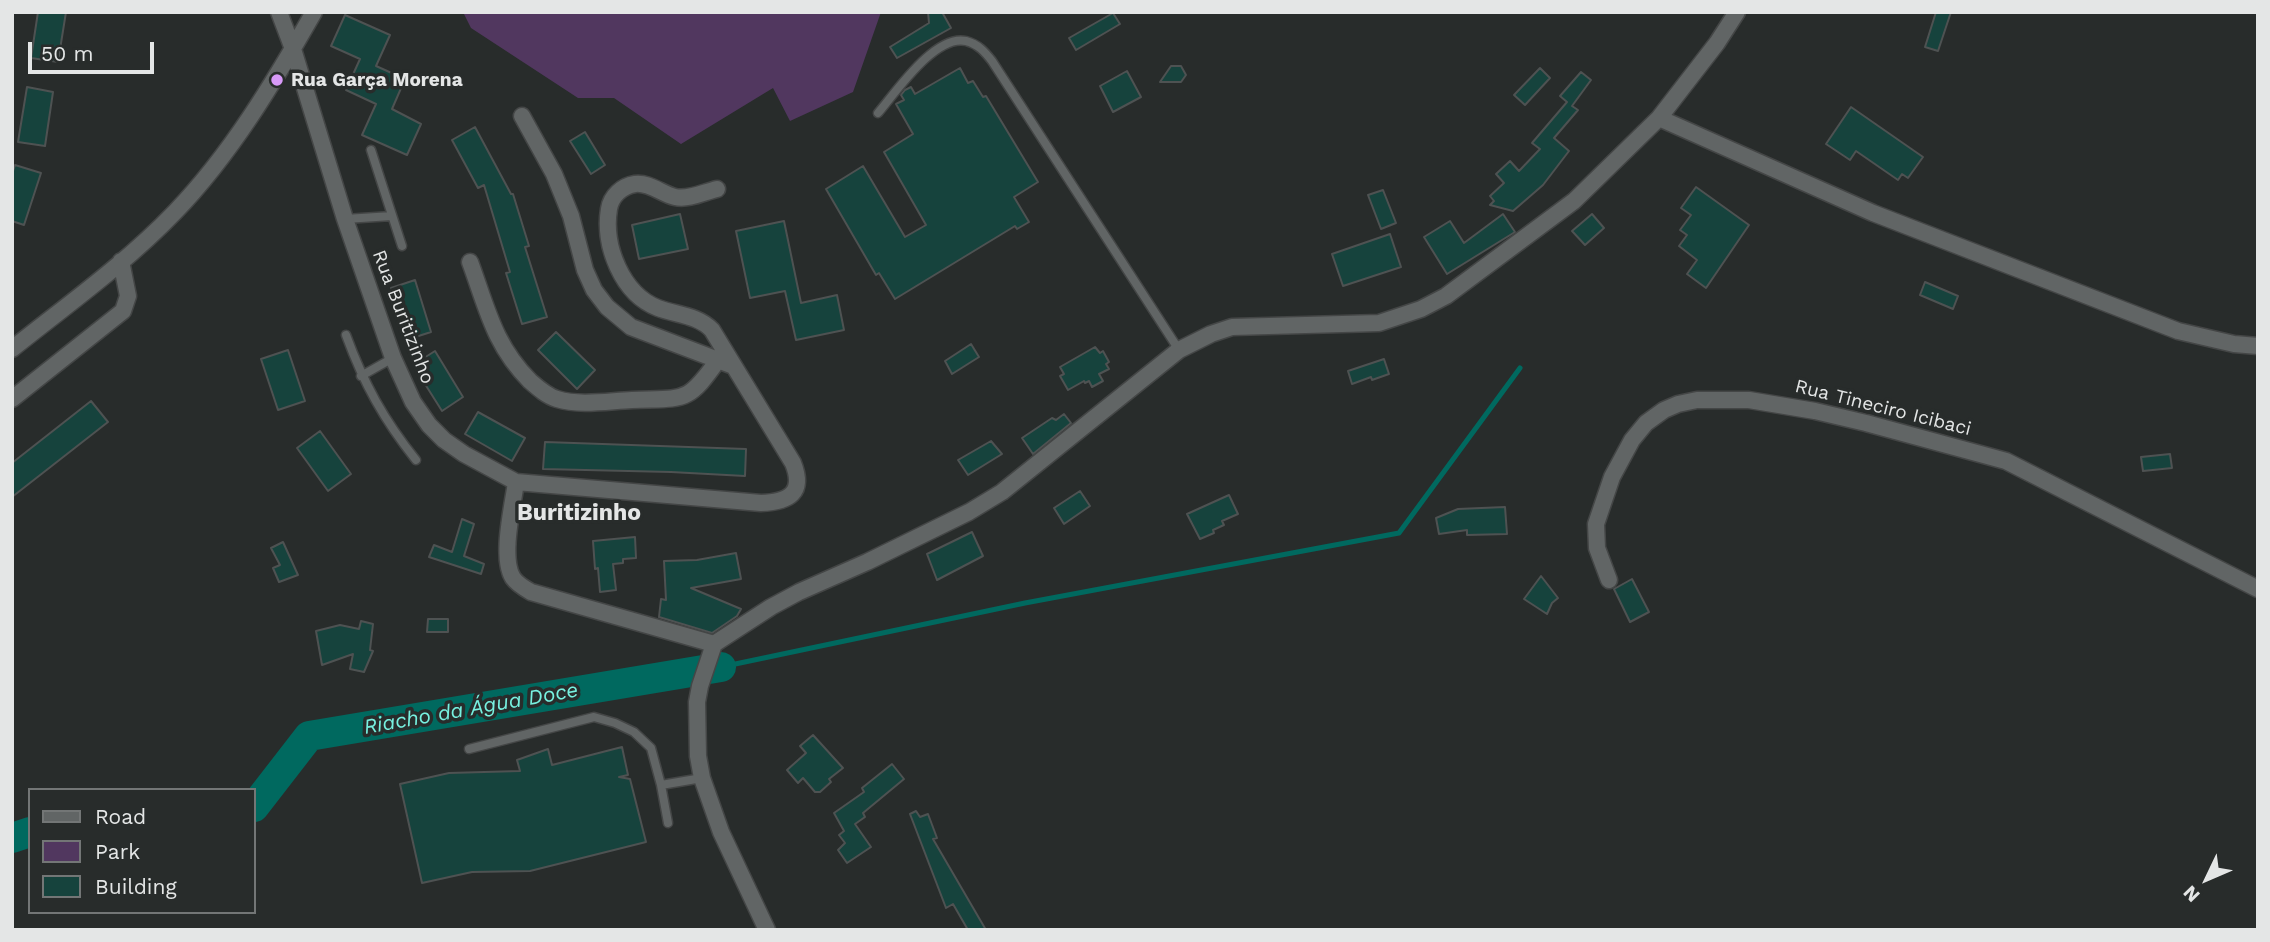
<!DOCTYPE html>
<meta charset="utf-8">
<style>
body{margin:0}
#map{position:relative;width:2270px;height:942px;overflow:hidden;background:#282c2b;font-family:"Work Sans",sans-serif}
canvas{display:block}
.frame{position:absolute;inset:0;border:14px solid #e4e6e6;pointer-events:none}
.legend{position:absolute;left:28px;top:788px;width:228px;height:126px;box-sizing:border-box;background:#282c2b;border:2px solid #737676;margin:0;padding:9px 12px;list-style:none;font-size:21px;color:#e4e6e6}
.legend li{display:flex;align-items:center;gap:14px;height:35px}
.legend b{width:35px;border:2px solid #737676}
.north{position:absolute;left:2172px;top:844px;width:70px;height:70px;-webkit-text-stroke:5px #282c2b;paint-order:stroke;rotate:226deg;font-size:19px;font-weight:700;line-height:28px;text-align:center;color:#e4e6e6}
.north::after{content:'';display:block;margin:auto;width:24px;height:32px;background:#e4e6e6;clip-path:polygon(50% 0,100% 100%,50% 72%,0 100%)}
.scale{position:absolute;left:28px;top:42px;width:126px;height:32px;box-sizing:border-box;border:4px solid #e4e6e6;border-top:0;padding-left:9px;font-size:21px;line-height:24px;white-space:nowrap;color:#e4e6e6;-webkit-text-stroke:5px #282c2b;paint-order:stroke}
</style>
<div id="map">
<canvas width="2270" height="942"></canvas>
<div class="frame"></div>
<ul class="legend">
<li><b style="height:9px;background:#616565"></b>Road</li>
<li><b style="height:19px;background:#51375f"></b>Park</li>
<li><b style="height:19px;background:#16433d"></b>Building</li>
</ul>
<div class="north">N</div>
<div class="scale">50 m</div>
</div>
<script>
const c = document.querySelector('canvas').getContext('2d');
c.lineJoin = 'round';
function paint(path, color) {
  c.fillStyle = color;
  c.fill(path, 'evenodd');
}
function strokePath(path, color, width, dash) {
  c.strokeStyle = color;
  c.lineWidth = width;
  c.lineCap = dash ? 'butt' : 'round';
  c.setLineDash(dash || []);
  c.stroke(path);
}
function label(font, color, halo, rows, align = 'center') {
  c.font = font + ' "Work Sans",sans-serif';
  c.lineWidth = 7;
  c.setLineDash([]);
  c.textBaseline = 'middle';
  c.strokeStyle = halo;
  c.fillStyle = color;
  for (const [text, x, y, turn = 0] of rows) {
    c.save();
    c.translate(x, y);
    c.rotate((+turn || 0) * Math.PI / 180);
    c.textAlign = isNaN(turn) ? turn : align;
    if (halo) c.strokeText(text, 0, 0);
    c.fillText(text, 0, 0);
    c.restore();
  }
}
const green = new Path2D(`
 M463,12H881L853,92L790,121L773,88L681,144L614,98H578L471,28Z`);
const stream = new Path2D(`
 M721,667L1025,603L1399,533L1520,368`);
const river = new Path2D(`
 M254,807L309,736L721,667
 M12,838L30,832`);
const building = new Path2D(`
 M38,12H66L58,62L31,58Z
 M928,12H942L951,28L897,58L890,47L929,23Z
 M1936,12H1951L1938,51L1925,47Z
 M1113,13L1120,24L1076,50L1069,38Z
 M345,15L390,35L376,66L405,79L392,109L421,124L407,155L362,135L376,104L346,90L360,59L331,46Z
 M1171,66H1181L1186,75L1181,82H1160Z
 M960,68L968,83L973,81L983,97L986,96L1038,182L1014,197L1029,222L1017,229L1015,226L895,299L879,273L876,275L826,189L863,166L905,237L926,225L884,152L913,134L896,104L904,100L901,95L905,90L911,87L915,94Z
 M1540,68L1550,78L1525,105L1514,95Z
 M1127,71L1141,97L1113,112L1100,86Z
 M1581,72L1591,80L1572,106L1578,110L1554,138L1569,151L1543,185L1513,211L1490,205L1494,201L1490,196L1504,183L1496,174L1510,161L1519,171L1540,149L1532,143L1567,102L1560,96Z
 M27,87L53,92L45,146L18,142Z
 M1851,107L1923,157L1908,178L1902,174L1898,180L1856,151L1850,160L1826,144Z
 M475,127L511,194H513L529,246L525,247L547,317L522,324L506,273L510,272L484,185L478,188L452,140Z
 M585,132L605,165L591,174L570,141Z
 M15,165L41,173L24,225L12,221V174Z
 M1696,187L1749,225L1706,288L1687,274L1697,260L1679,246L1687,235L1680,230L1691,215L1681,208Z
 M1383,190L1396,223L1381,229L1368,195Z
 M680,214L688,249L639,259L632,225Z
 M1503,214L1515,232L1447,274L1424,237L1450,221L1464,243Z
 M1592,214L1604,228L1585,245L1572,231Z
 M784,221L801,303L837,295L844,330L796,340L785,291L750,298L736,231Z
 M1390,234L1401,267L1343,286L1332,254Z
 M415,280L431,332L406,340L391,288Z
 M1925,282L1958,296L1953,309L1920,295Z
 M556,332L595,370L577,389L538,350Z
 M971,344L979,357L952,374L945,361Z
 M1095,347L1100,353L1103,351L1109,362L1106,364L1109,369L1099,374L1103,381L1092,387L1089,381L1085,383L1084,381L1068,390L1060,376L1064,374L1060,367Z
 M288,350L305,401L278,410L261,359Z
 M435,351L463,397L442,411L413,365Z
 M1384,359L1389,374L1372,380L1371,377L1352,384L1348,371Z
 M91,401L108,422L12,497V463Z
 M478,412L525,438L512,461L465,434Z
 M1064,414L1071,423L1033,454L1022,438L1052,418L1056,420Z
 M320,431L351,474L328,491L297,448Z
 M991,441L1002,454L968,475L958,460Z
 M545,442L746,449L745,476L671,472L543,469Z
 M2170,454L2172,468L2143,471L2141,457Z
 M1080,491L1090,506L1064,524L1054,508Z
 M1229,495L1238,514L1222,521L1224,525L1213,530L1214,533L1200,539L1187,514Z
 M1505,507L1507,534L1467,535V530L1439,534L1436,518L1458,509Z
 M462,519L474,524L464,556L484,564L481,574L429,557L434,545L452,552Z
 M972,532L983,556L937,580L927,554Z
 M635,537L636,558L623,559V563L613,564L616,590L600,592L598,568L595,569L593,541Z
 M283,542L298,575L279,582L273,568L280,565L271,548Z
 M736,553L741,579L691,588L741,609L737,616L712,633L659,617L661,599L666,600L664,561L697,560Z
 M1541,576L1558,598L1552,603L1547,614L1524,599Z
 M1632,579L1649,612L1630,622L1614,589Z
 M428,619H448V632H427Z
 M361,621L373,624L370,650L373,651L364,672L350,669L353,654L322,665L316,631L340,625L359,629Z
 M813,735L843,768L829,779L831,782L820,792H815L803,778L798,783L787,770L806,753L800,746Z
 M622,747L628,775L619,777L630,779L646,842L530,871L472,872L422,883L400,784L449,773L520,771L517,760L548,749L552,765Z
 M892,764L904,779L863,813L865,817L855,824L871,847L847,863L838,850L845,843L839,835L844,831L834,813L864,792L862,788Z
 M916,811L920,817L928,814L937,838L933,839L986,930H968L953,904L946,908L910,814Z`);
const service = new Path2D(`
 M878,113C896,92 935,34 966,41C978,44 985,52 992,61L1179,350
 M371,150L402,246
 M345,219L392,216
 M346,335C364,384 384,420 416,460
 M361,376L393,358
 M469,749L594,717L615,723L634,732L651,748L661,785L668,823
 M661,785L702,778`);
const minor = new Path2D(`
 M279,12L293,49L345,219L393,358L413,402L429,425L444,440L464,454L516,482L761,503C789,502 805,493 793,463L712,330C698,315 676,315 658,308C622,294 603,246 609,209C611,196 622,186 635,184C649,182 662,194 675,197C689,200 704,192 717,189
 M522,116L554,174L571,216L585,270L594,290L607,307L631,327L731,365
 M1659,118L1717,43L1737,12
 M470,262C487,308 494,345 530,381C538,388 547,396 557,399C580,406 608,401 632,400C685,398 687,404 718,360
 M12,349C67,305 126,263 175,212C231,154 274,82 314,12
 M12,399L123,311L128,296L121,261
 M516,482C513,505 500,558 513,578C517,584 524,588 531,592L714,644
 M1609,580L1597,548L1596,524L1612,477L1632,440L1646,423L1664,410L1678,404L1697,400H1749L1815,411L1866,423L2006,461L2258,589
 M767,930L721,832L702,778L698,756L697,702L700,686L714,644L771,607L799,592L867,562L969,512L1002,492L1179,350L1211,334L1232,327L1379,323L1421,309L1446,296L1574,201L1659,118L1873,213L2178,331L2234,344L2258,346`);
const markers = [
 [277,80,7,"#d89af8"]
];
const poiNames = [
 ["Rua Garça Morena",291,80]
];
const streetNames = [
 ["Rua Buritizinho",403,317,69],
 ["Rua Tineciro Icibaci",1883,408,14]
];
const waterNames = [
 ["Riacho da Água Doce",471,709,-10]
];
const quarterNames = [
 ["Buritizinho",579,513]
];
paint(green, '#51375f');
strokePath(stream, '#00695f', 5);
strokePath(river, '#00695f', 30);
paint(building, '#16433d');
strokePath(building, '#4e5252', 2);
strokePath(service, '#444646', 11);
strokePath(minor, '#444646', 19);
strokePath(service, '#616565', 8);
strokePath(minor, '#616565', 16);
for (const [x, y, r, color] of markers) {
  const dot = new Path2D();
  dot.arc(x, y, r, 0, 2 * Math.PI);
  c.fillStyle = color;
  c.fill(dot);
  strokePath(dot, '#282c2b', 2.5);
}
label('bold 19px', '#e4e6e6', '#282c2b', poiNames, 'left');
label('19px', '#e4e6e6', '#282c2b', streetNames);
label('italic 21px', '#77f1e0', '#282c2b', waterNames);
label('bold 23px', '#e4e6e6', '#282c2b', quarterNames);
</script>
